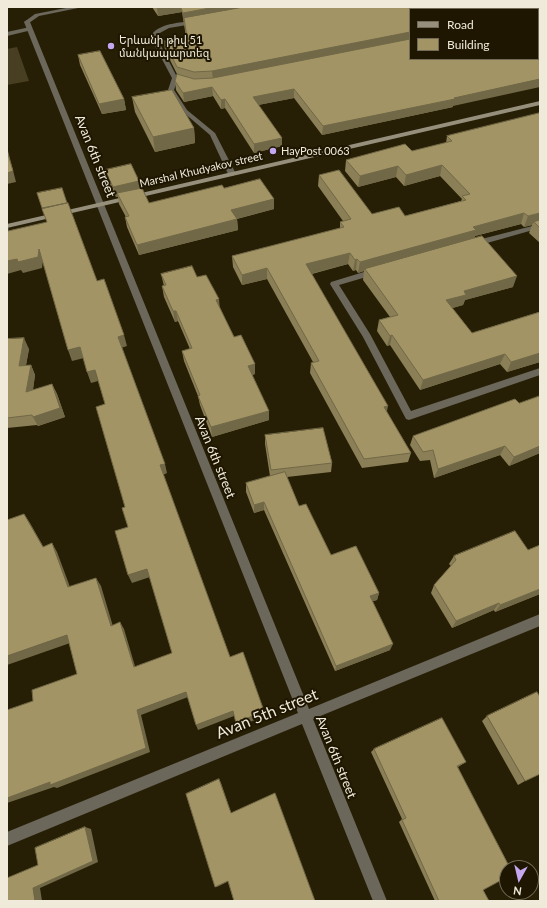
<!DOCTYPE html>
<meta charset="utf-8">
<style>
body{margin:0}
#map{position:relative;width:547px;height:908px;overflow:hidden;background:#271f05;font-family:Lato,sans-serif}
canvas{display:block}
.frame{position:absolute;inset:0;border:8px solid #efeada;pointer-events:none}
.legend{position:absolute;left:409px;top:8px;width:130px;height:52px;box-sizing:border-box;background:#1e1600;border:1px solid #726b57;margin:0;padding:5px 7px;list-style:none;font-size:12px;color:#efeada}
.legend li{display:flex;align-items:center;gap:8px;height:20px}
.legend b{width:20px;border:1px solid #726b57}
.north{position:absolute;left:499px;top:860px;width:40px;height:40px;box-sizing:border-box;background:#1e1600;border:1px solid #726b57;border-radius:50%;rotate:188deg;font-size:11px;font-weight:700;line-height:16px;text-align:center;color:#efeada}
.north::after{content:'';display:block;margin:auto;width:14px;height:18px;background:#c5a7f1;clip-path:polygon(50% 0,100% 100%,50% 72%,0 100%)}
</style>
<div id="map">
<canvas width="547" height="908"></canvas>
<div class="frame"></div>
<ul class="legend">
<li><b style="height:5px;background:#958f7c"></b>Road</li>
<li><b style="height:11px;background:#a29465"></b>Building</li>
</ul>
<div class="north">N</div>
</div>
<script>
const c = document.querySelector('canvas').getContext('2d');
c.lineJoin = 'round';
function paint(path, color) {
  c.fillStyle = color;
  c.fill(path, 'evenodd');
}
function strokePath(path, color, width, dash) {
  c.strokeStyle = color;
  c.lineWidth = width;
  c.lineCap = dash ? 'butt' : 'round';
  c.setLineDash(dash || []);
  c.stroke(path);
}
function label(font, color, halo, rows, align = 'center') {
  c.font = font + ' Lato,"Noto Sans Armenian",sans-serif';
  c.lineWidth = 4;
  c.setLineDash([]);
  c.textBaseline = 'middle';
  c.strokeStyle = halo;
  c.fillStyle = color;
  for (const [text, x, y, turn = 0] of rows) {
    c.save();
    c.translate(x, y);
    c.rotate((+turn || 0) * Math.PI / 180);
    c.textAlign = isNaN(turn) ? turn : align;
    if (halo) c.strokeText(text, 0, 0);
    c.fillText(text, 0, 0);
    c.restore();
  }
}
const green = new Path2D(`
 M17,47L29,81L7,85V49Z`);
const lane = new Path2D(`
 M71,7H83L39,16L29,23L24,22L35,14Z
 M30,27L32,28V30L7,36V32Z`);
const street = new Path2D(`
 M540,16V20L538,21V17Z
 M27,20L30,22L309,709L540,614V626L313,719L387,901H373L302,724L7,846V832L298,713L24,22Z
 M197,20L199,21V23L169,28L158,34L161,46L177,77L191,82L188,84L177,81L174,90L187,110L215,133L236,174L232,176L228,174L210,135L183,112L168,90L172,78L155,46L152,34C162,22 183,23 197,20Z
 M540,224V228L473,247L469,244L470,242Z
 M377,268L380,269V273L339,285L370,334L411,411L540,368V375L409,420L406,419L363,337L330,284L331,282Z`);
const secondary = new Path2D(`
 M540,101V105L7,228V224Z`);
const wall = new Path2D(`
 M152,7H466L410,9V59L453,106V107L322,135L294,98L258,105L282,138V146L254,153L225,108L221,109L213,96L184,102L176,90L175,81L177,74L165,50L164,41L186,37L182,12L158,16Z
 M527,7H540V15H538V9H530Z
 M78,55L124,99L126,110L102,114L80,65Z
 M132,97L194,128L195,143L155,152L135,112Z
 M540,113V243L529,233L532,225L524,227L521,224L475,236L474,239L513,287L465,300L463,305L452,308L472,333L539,312L540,310V362L507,372L500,364L420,390L390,345L387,346L377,331L379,320L390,317L363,280L364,271L358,273L356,270L353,271L348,264L312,274L387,412L411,453L408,462L362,468L310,373L311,363L313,362L267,279L242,285L233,267L232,256L340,229V222L343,221L318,186L319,175L372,214L405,216L461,201L462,199L440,176L404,186L396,177L358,187L345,171L346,160L412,151L446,143L447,136Z
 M105,170L139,181L140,188L149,203L224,188L274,209L237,219L238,230L139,255L127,227L125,217H126L119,204L118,197H116L107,181Z
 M161,274L197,277L220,308L234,337L255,364V374L252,375L269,420L212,437L200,405L198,396L184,361L182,351L190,349L178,321L175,322L164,297L162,286H164Z
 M7,339L29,349L26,365H31L35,375L33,390L52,384L57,394L65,417L38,426L37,425L7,428Z
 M515,399L540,453L509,466L500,455L434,478L430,460L420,461L410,445L413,436Z
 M265,435L332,463L331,472L287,477L299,506L331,555L379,593L377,600L372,601L390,650L335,671L264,510L254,513L246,492V483L270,476L265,444Z
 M540,545V594L495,612L494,610L452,628L431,593L434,585L451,566L449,564L454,556L528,550Z
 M487,716L525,781L518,785L482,721Z
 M374,749L466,762L458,767L483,890L489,901H435L399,822L402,819L371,752Z`);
const shadedWall = new Path2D(`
 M164,7H181L182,12L158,16L157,8Z
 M215,7H259L183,21V13Z
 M410,32V41L213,80L212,71Z
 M540,79V87L453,106V107L322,135L323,126Z
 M212,87L213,96L184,102L183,93Z
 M294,89V98L253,106V97Z
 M124,99L126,110L102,114L99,104Z
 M225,99V108L221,109V100Z
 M194,128L195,143L155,152L153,137Z
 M282,138V146L254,153V144Z
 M7,147L16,182L7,184Z
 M442,165L440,176L404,186L406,175Z
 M398,166L396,177L358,187L360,176Z
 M139,181L141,192L117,193L118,197H116L113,187Z
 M274,199V209L232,220L231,210Z
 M67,203L69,208L44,214L42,208Z
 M524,213L521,224L475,236L473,241L365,269L364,271L358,273L360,262L473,227Z
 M540,213V223L534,222L532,225L524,227L528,216Z
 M237,219L238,230L139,255L137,245Z
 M39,249L43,260L42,268L23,273L21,270L7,274V261Z
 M350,253L348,264L306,275V264Z
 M357,259L356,270L353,271L355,260Z
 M267,268V279L242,285V275Z
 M517,276L513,287L465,300L463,305L443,311L446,300L464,291Z
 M219,299L220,310L216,300Z
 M173,311H176L178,321L175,322Z
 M124,335L127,346L121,348L118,337Z
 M392,335L390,345L387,346L390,336Z
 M24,338L29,349L24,376L19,366Z
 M80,347L84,358L72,361L68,350Z
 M540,353V362L507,372L511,362Z
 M505,354L500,364L420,390L423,380Z
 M255,364V374L249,376L248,366Z
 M31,365L35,375L31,402L26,392Z
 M95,370L98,381L91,383L87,372Z
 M52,384L57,394L65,417L38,426L33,417Z
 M388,406L386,416L384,407Z
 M269,411V420L212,437L211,427Z
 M505,446L500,455L434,478L438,469Z
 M540,446V453L509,466L514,457Z
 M165,464L167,473L163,475L160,465Z
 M264,502V510L254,513V505Z
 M24,514L30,523L48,555L43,547Z
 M52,543L57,552L73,595L68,587Z
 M147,569L150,577L132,583L128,575Z
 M96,578L101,586L115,633L111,626Z
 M540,589V594L495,612L500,605Z
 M379,593L377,600L368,603L370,596Z
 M499,603L494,610L452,628L456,621Z
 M120,622L124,629L137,673L134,667Z
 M67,635L73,642L7,665V656Z
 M393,644L390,650L335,671L336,666Z
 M186,692L188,697L141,715L150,752L57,788L54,787L7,803V798L137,710Z
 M233,711L234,716L198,730L196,725Z
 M264,711L265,716L237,727L236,723Z
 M219,779L221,783L232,816L231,813Z
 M85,827L91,829L98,862L40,888L42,901H35L33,888Z
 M228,881H229L217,887H215Z`);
const building = new Path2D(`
 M181,7H215L183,13Z
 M244,7H466L469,9H410V32L212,71L194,72L177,67L164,41L187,37L184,18Z
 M540,18V79L454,98L455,99L323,126L294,89L253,97L282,138L254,144L225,99L221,100L212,87L183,93L175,81L177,74L194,79L213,78L410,39V59H538V19Z
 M100,51L124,99L99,104L78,55Z
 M172,90L194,128L153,137L132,97Z
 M540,113V213L528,216L524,213L473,227L476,230L360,262L357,259L355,260L350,253L306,264L388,406L384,407L411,453L364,459L311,363L319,361L267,268L242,275L232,256L344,227L340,222L351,219L319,175L339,170L372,214L399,207L405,216L466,200L462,196L470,194L442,165L406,175L398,166L360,176L346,160L405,144L412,151L452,141L447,136Z
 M7,151L13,171L7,173Z
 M131,164L139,181L113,187L105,170Z
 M260,179L274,199L231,210L237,219L137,245L125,217L129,216L117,193L142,188L149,203L222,185L224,188Z
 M62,188L67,203L42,208L37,193Z
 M68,203L97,281L104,279L124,335L118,337L165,464L160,465L230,657L243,652L264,711L236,723L233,711L196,725L186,692L137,710L146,748L50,785V782L7,798V710L33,701L32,690L77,674L67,635L7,656V520L24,514L43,547L52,543L68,587L96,578L111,626L120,622L134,667L172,653L147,569L128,575L115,531L128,527L122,508L125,507L96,407L105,404L95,370L87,372L80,347L68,350L39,249L38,257L18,262L17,259L7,261V228H8V231L47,222L42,209Z
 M540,220V228L534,222Z
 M482,236L517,276L464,291L466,295L446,300L472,333L540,312V353L511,362L505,354L423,380L392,335L390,336L379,320L398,315L365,269Z
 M192,266L197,277L206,275L219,299L216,300L234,337L241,335L255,364L248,366L269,411L211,427L198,396L200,395L182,351L192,348L176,311H173L162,286L166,285L161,274Z
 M24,338L19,366L31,365L26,392L52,384L60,408L33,417L32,415L7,418V339Z
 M540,396V446L514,457L505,446L438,469L433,450L423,452L413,436L515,399L519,403Z
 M323,428L332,463L271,470L265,435Z
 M285,472L299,506L306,504L331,555L356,546L379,593L370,596L393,644L336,666L264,502L254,505L246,483Z
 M515,531L528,550L540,545V589L500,605L499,603L456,621L434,585L456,560L454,556Z
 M537,692L540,697V774L525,781L487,716Z
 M442,718L466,762L457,766L510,868H507V877L483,890L489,901H439L402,820L406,818L374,749Z
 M219,779L231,813L275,793L315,901H234L228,881L215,887L186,794Z
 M85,827L93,861L33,888L35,901H7V878L38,865L35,848Z`);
const markers = [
 [111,46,4,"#c5a7f1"],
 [273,151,4,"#c5a7f1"]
];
const farPoinames = [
 ["Երևանի թիվ 51",119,40],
 ["մանկապարտեզ",119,53],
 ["HayPost 0063",281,151]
];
const farStreetnames = [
 ["Marshal Khudyakov street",201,170,-13]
];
const streetNames = [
 ["Avan 6th street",95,156,68],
 ["Avan 6th street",215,457,68],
 ["Avan 6th street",336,757,68]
];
const nearStreetnames = [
 ["Avan 5th street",267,714,-22]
];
paint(green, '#483e21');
paint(lane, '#6b675b');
paint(street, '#6b675b');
paint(secondary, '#958f7c');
paint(wall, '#8b7f57');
paint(shadedWall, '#716847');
paint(building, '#a29465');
strokePath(building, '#716847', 1);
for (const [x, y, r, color] of markers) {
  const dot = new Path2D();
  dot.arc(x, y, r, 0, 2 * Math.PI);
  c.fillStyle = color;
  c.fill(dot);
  strokePath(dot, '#1e1600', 1.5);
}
label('11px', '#efeada', '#1e1600', farPoinames, 'left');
label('11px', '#efeada', '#1e1600', farStreetnames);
label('13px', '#efeada', '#1e1600', streetNames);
label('16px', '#efeada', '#1e1600', nearStreetnames);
</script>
